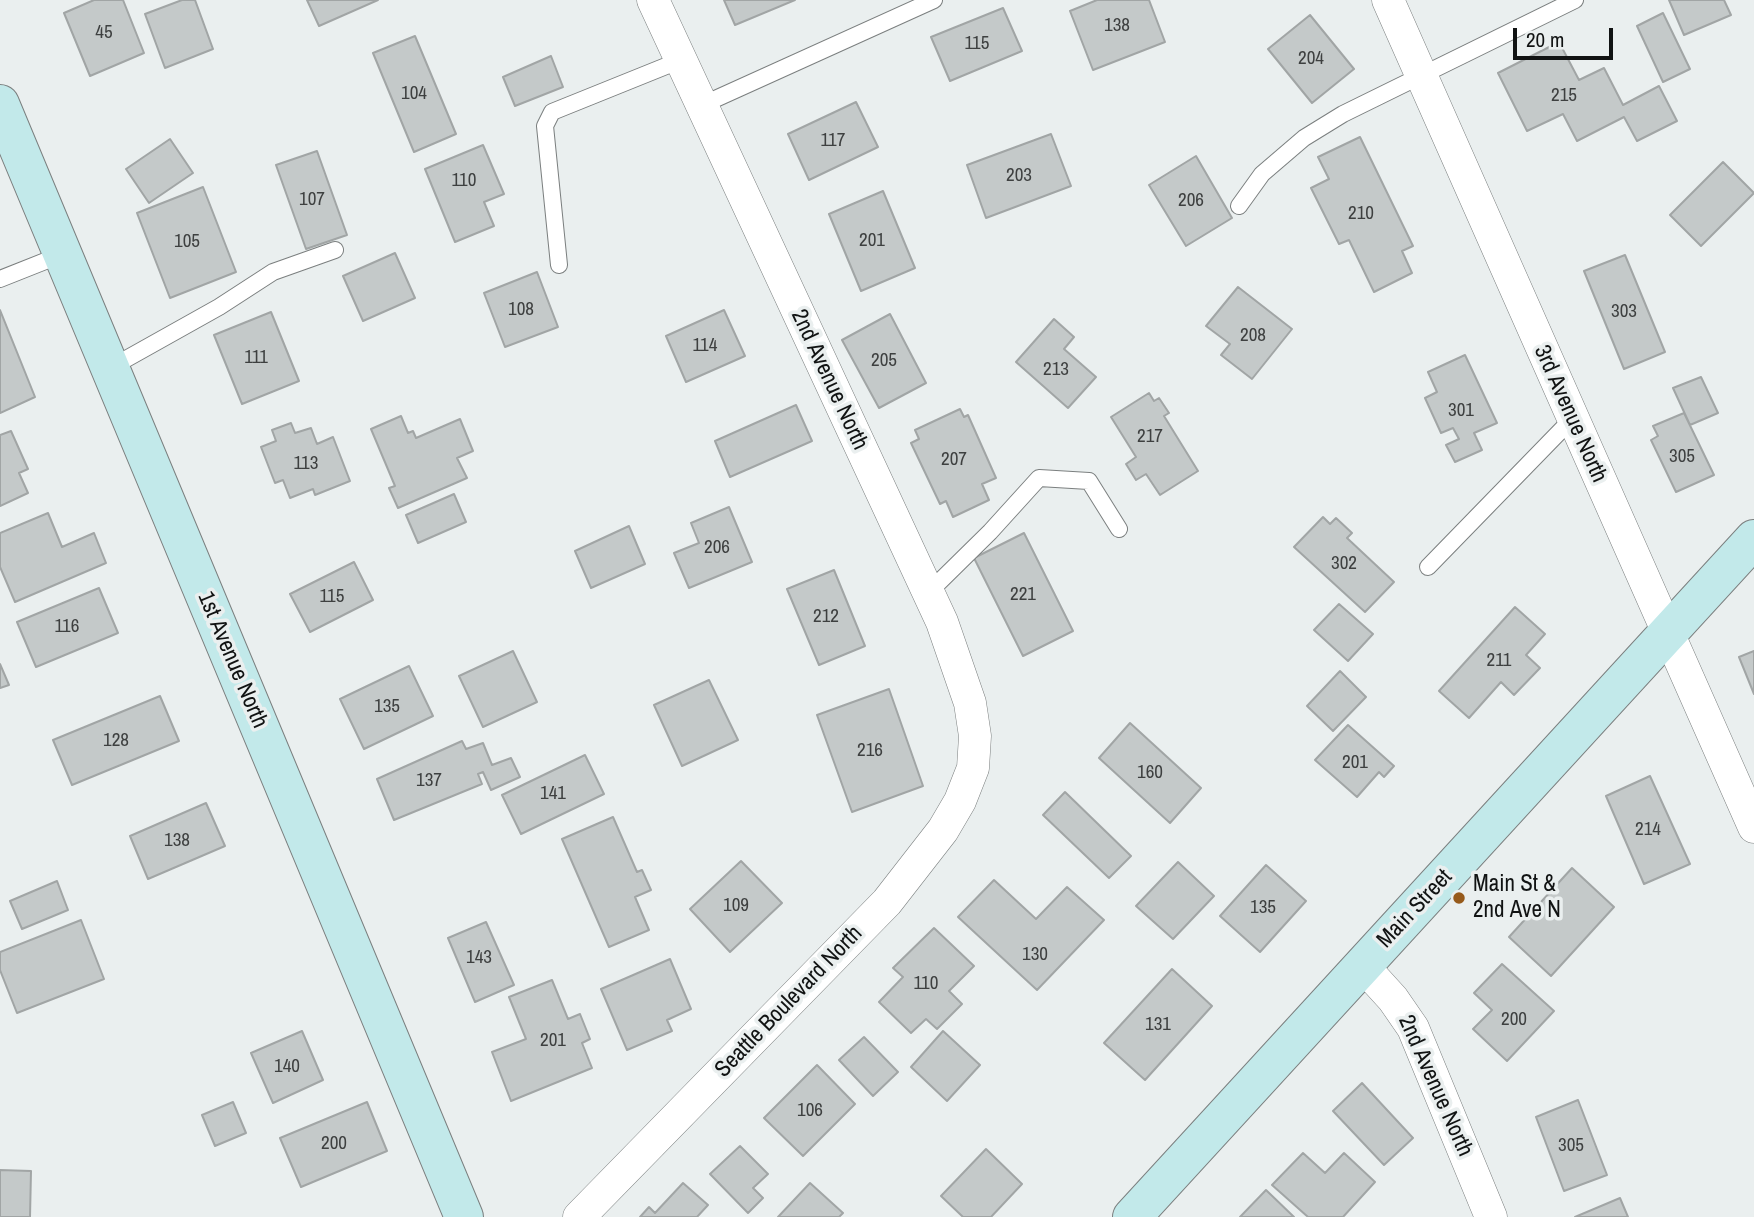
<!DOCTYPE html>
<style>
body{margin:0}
#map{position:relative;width:1754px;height:1217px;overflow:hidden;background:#eaefef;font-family:"Archivo Narrow",sans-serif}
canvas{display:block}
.scale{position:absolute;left:1513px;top:28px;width:100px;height:32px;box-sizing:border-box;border:4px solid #111313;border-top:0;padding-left:9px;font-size:21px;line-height:24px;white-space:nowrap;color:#111313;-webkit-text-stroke:5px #eaefef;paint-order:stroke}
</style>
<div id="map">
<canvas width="1754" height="1217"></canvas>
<div class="scale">20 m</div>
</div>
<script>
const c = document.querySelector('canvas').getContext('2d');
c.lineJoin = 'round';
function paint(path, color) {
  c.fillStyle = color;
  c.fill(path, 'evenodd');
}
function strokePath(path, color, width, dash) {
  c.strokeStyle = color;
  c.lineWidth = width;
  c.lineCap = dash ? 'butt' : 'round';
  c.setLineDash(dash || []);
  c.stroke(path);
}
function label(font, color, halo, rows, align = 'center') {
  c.font = font + ' "Archivo Narrow",sans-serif';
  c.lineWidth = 7;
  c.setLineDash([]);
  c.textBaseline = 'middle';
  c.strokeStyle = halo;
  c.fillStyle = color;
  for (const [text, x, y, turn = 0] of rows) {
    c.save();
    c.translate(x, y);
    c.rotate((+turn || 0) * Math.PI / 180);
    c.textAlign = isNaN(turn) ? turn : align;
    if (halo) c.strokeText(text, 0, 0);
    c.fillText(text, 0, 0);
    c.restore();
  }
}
const building = new Path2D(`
 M94,0H123L144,53L90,76L64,13Z
 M182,0H195L213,49L165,68L145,14Z
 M307,0H378L319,26Z
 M724,0H795L735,25Z
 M1097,0H1149L1165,42L1093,70L1070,11Z
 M1669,0H1724L1731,15L1684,35Z
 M1003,8L1022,51L950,81L931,37Z
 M1663,13L1690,69L1663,82L1637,26Z
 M1310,15L1354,69L1312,103L1268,49Z
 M415,36L456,134L414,152L373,53Z
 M1559,42L1579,80L1604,68L1623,105L1659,86L1677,121L1637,141L1624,117L1577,141L1563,114L1527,131L1498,73Z
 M551,56L563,87L515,106L503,77Z
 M856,102L878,147L809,180L788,134Z
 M1051,134L1071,186L986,218L967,165Z
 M1360,137L1413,246L1402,251L1412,273L1374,292L1349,240L1339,244L1311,188L1329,179L1318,157Z
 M170,139L193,173L149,203L126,169Z
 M483,145L504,194L484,202L494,226L455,242L425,169Z
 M317,151L347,235L306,249L276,165Z
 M1196,156L1232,218L1186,246L1149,185Z
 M1723,162L1754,193L1701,246L1670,215Z
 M203,187L236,272L170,298L137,213Z
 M883,191L915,268L861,291L829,214Z
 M395,253L415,298L363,321L343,276Z
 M1625,255L1665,352L1624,369L1584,271Z
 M537,272L558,327L505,347L484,293Z
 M1238,287L1292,329L1252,379L1221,355L1230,344L1206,326Z
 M0,310L35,397L0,413Z
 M724,310L745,356L686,382L666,336Z
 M271,312L299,381L242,404L214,335Z
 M890,314L926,383L879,408L842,340Z
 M1054,319L1074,337L1064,349L1096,377L1068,408L1016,362Z
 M1465,355L1497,423L1474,433L1482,450L1455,462L1446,445L1459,439L1453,428L1441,433L1425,398L1437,392L1428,372Z
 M1701,377L1718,413L1690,425L1673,388Z
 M1149,393L1154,401L1159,398L1169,413L1164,416L1198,471L1160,495L1146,474L1136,480L1126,464L1136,457L1111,417Z
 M796,405L812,441L730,477L715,441Z
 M960,409L964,417L968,415L996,478L982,484L989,500L953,517L946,501L940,504L911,443L919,439L915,430Z
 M1684,413L1714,475L1676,492L1651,440L1658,436L1653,426Z
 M401,416L408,433L413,431L416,438L460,419L473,451L457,458L467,478L398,508L389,488L395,486L371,429Z
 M291,423L295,433L311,428L317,444L333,437L350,481L315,495L313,489L290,498L283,480L275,483L261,447L276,441L272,430Z
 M11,431L28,469L19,473L28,493L0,506V435Z
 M454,494L466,522L418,543L406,515Z
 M729,507L752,562L689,588L674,553L699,543L691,523Z
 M48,513L62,547L94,533L106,563L15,602L0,567V533Z
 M1323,517L1330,524L1336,518L1352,533L1347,538L1394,582L1365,612L1294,547Z
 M629,526L645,564L591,588L575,551Z
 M1024,533L1073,631L1023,656L974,558Z
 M354,562L373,600L310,632L290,594Z
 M834,570L865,646L819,665L787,589Z
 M99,588L118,633L36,667L17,622Z
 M1339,604L1373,634L1348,661L1314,630Z
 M1515,607L1545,634L1526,655L1540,668L1514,695L1501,682L1469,718L1439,691Z
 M513,651L537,702L483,727L459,676Z
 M1754,651V694L1739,657Z
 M0,664L9,685L0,688Z
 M409,666L433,716L364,749L340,699Z
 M1340,671L1366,697L1333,731L1307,706Z
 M709,680L738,740L682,766L654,705Z
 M889,689L923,786L852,812L817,715Z
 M160,696L179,741L72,785L53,740Z
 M1130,723L1201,788L1170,823L1099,758Z
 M1348,725L1394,766L1384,777L1379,772L1357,797L1315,760Z
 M462,741L466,749L483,743L492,765L511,758L520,777L491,790L483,772L478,774L482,784L394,820L377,779Z
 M585,755L604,794L521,834L502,795Z
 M1650,776L1690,864L1644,884L1606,796Z
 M1065,792L1131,856L1109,878L1043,815Z
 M206,803L225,846L148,879L130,836Z
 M613,817L637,872L642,870L651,890L635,897L649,930L609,947L562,839Z
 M741,861L782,903L730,952L690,909Z
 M1178,862L1214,896L1173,939L1136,906Z
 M1266,865L1306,901L1260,952L1220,916Z
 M1572,868L1614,907L1551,976L1509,937Z
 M994,880L1036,919L1067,887L1104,920L1037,990L958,917Z
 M57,881L68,910L22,929L10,901Z
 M81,920L104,979L17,1013L0,970V952Z
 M486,922L514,985L475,1002L448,938Z
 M934,928L974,966L949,991L962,1004L937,1029L926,1019L911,1033L879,1002L903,977L893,968Z
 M670,959L691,1009L667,1020L672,1031L627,1050L601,989Z
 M1502,964L1554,1011L1507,1061L1473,1029L1492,1010L1474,993Z
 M1172,969L1212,1006L1145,1080L1104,1043Z
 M552,980L568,1019L580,1014L590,1039L582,1043L592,1068L511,1101L492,1052L526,1039L509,997Z
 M302,1031L323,1080L273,1103L251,1053Z
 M943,1031L980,1065L947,1101L911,1067Z
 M864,1037L898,1072L873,1096L839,1060Z
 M817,1065L855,1104L803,1156L764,1118Z
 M1362,1083L1413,1138L1384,1165L1333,1111Z
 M1578,1100L1607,1175L1564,1191L1536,1117Z
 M233,1102L246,1133L215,1146L202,1115Z
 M367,1102L387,1151L301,1187L280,1138Z
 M740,1146L768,1174L753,1188L763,1198L748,1213L710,1174Z
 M986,1149L1022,1184L991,1217H963L941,1196Z
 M1303,1153L1325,1173L1344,1153L1375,1182L1343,1217H1308L1272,1185Z
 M0,1170L31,1171L30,1217H0Z
 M683,1183L708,1205L697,1217H640L649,1207L655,1213Z
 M810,1183L843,1213L839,1217H778Z
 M1266,1190L1294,1217H1240Z
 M1620,1198L1628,1217H1575Z`);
const lane = new Path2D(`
 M702,105L934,0
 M1239,206L1262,174L1304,138L1343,114L1575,0
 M559,265L545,126L552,112L681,60
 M0,279L63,254
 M110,368L219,307L273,272L335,250
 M1428,567L1572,419
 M928,593L990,532L1039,478L1089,481L1119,529`);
const street = new Path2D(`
 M1388,0L1754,827
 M1363,966L1393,999L1413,1028L1491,1217
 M579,1217L887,902L943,830L960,801L973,768L975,736L970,703L942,622L653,0`);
const secondary = new Path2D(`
 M0,104L464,1217
 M1132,1217L1754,539`);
const markers = [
 [1459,898,7,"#965a1b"]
];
const numberNames = [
 ["138",1117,26],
 ["45",104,33],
 ["115",977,44],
 ["204",1311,59],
 ["104",414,94],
 ["215",1564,96],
 ["117",833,141],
 ["203",1019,176],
 ["110",464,181],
 ["107",312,200],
 ["206",1191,201],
 ["210",1361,214],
 ["201",872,241],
 ["105",187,242],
 ["108",521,310],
 ["303",1624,312],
 ["208",1253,336],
 ["114",705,346],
 ["111",256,358],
 ["205",884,361],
 ["213",1056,370],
 ["301",1461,411],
 ["217",1150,437],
 ["305",1682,457],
 ["207",954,460],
 ["113",306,464],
 ["206",717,548],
 ["302",1344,564],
 ["221",1023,595],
 ["115",332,597],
 ["212",826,617],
 ["116",67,627],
 ["211",1499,661],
 ["135",387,707],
 ["128",116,741],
 ["216",870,751],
 ["201",1355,763],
 ["160",1150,773],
 ["137",429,781],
 ["141",553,794],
 ["214",1648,830],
 ["138",177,841],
 ["109",736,906],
 ["135",1263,908],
 ["130",1035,955],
 ["143",479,958],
 ["110",926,984],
 ["200",1514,1020],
 ["131",1158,1025],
 ["201",553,1041],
 ["140",287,1067],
 ["106",810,1111],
 ["200",334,1144],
 ["305",1571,1146]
];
const streetNames = [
 ["2nd Avenue North",829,380,65],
 ["3rd Avenue North",1570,414,66],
 ["1st Avenue North",232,660,67],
 ["Main Street",1415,909,-47],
 ["Seattle Boulevard North",789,1002,-46],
 ["2nd Avenue North",1435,1086,66]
];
const poiNames = [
 ["Main St &",1473,885],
 ["2nd Ave N",1473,911]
];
paint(building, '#c4c9c9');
strokePath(building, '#a1a5a5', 2);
strokePath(lane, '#7b7f7f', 18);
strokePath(street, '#7b7f7f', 33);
strokePath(secondary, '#7b7f7f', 40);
strokePath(lane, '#fff', 16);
strokePath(street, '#fff', 32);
strokePath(secondary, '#c2e9ea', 38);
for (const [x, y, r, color] of markers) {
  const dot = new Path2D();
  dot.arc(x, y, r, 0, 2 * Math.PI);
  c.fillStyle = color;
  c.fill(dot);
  strokePath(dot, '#eaefef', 2.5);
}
label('19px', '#3e4040', null, numberNames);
label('23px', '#111313', '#eaefef', streetNames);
label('23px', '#111313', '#eaefef', poiNames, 'left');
</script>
